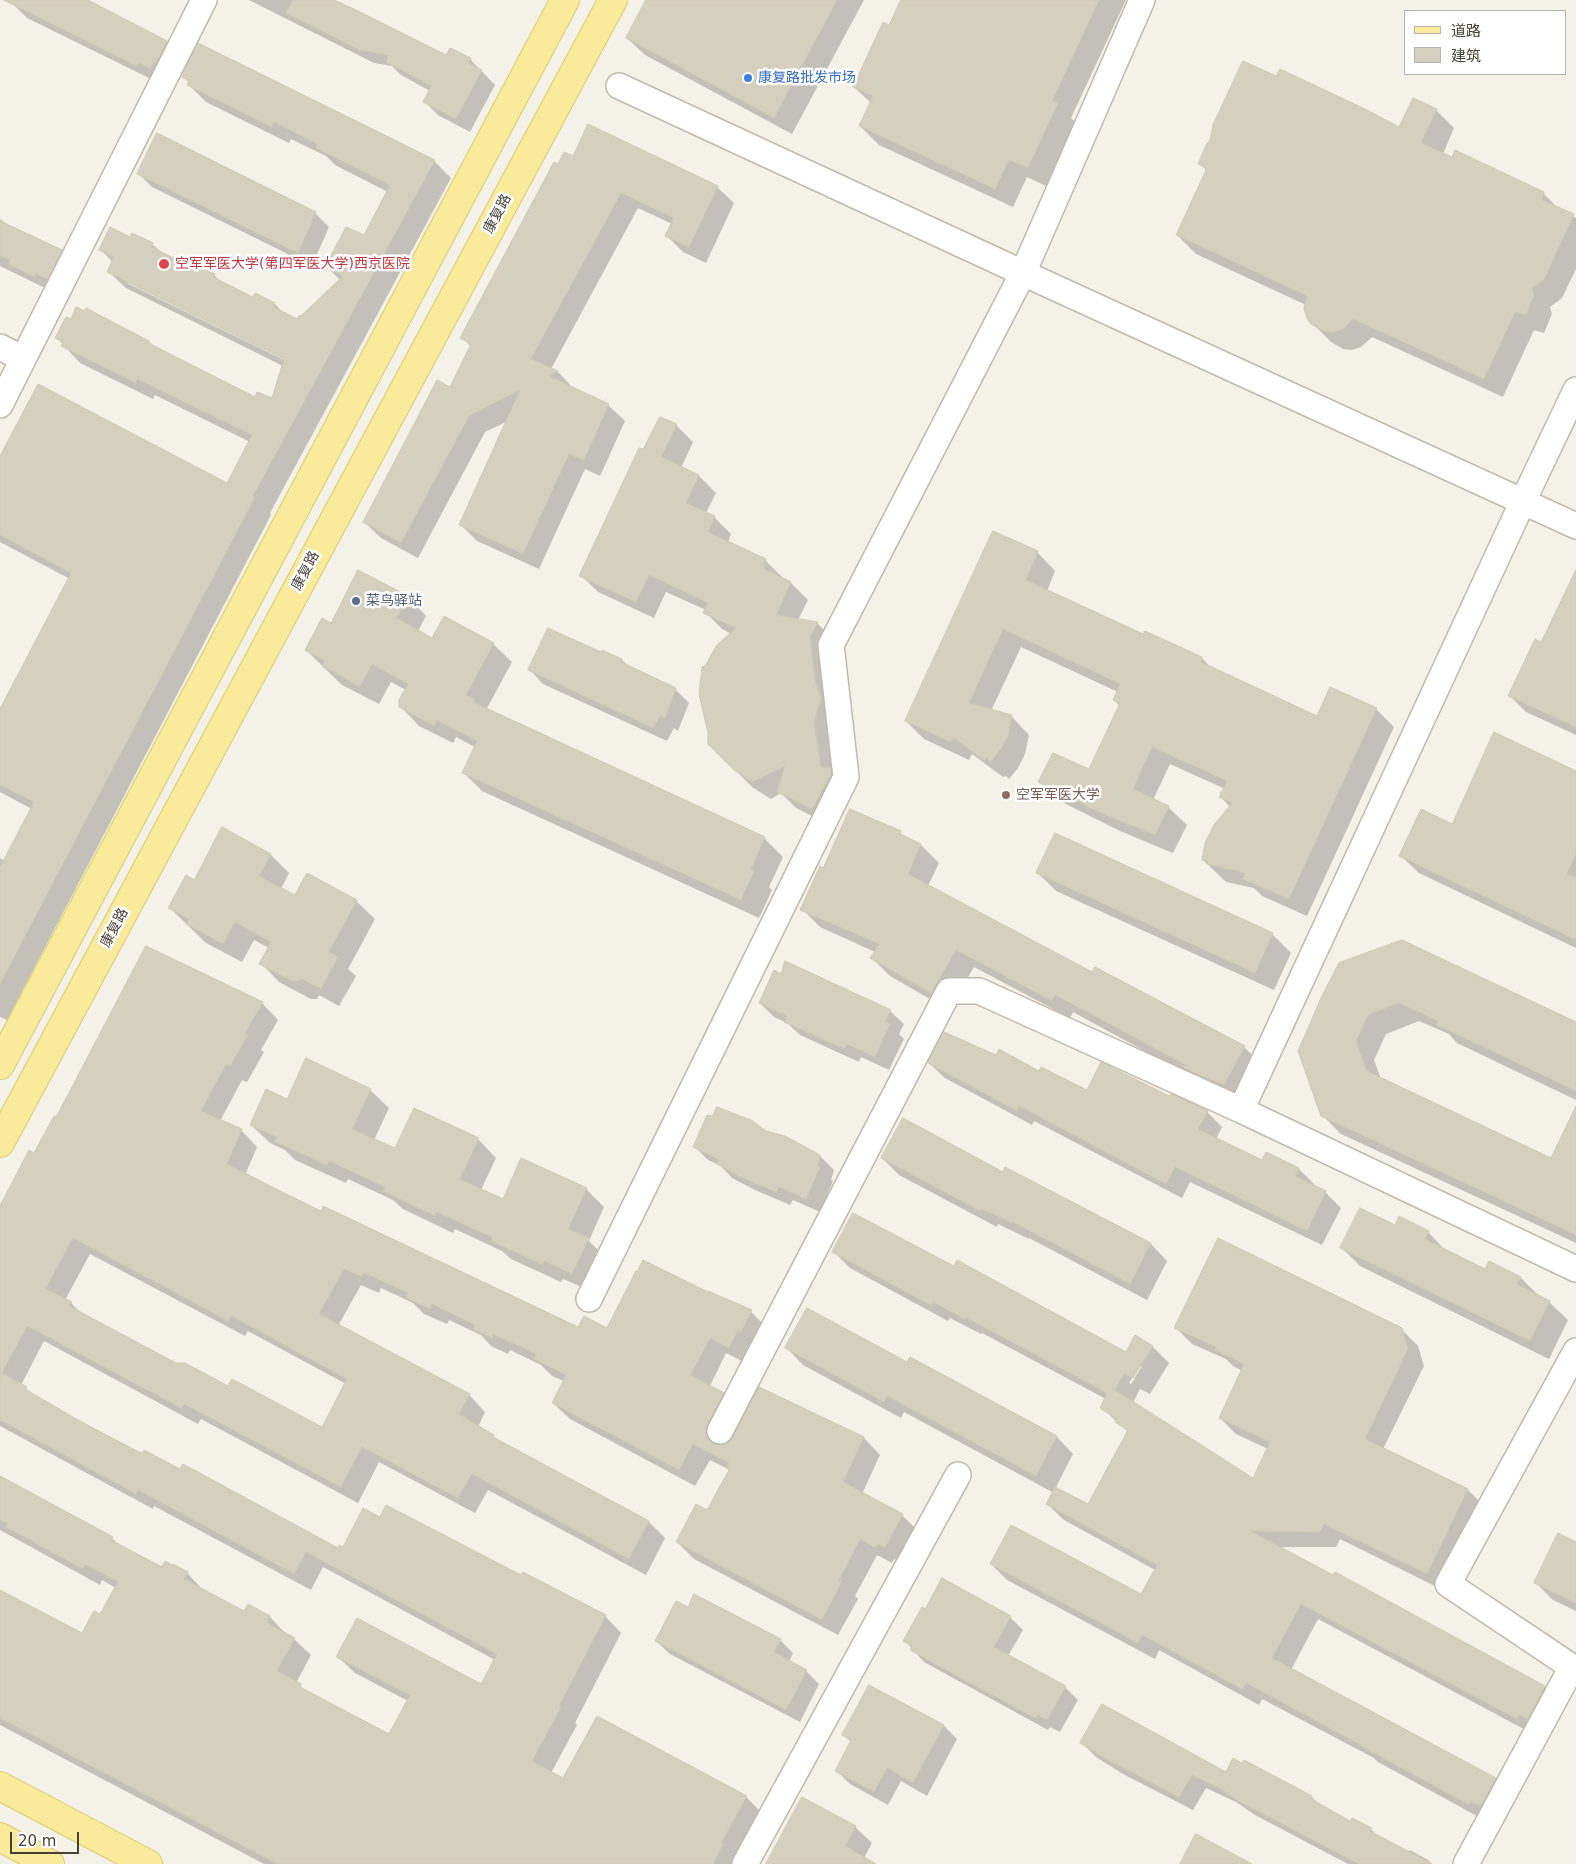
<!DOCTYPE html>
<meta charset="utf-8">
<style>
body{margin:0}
#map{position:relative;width:1576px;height:1864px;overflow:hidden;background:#f3f1e8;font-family:"DejaVu Sans","Noto Sans SC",sans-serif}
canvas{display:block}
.legend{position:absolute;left:1404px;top:10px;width:162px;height:65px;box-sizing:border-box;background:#fff;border:1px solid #b5b3af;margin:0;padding:6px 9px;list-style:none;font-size:15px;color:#464237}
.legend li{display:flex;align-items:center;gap:10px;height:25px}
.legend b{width:25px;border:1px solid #b5b3af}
.scale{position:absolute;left:10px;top:1832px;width:69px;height:22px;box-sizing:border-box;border:2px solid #464237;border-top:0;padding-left:6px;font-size:15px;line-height:18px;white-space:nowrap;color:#464237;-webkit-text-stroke:4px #fff;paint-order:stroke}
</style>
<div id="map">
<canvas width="1576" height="1864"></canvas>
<ul class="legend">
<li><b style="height:6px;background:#f9eb9b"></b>道路</li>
<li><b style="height:14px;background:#d4cfbe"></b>建筑</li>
</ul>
<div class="scale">20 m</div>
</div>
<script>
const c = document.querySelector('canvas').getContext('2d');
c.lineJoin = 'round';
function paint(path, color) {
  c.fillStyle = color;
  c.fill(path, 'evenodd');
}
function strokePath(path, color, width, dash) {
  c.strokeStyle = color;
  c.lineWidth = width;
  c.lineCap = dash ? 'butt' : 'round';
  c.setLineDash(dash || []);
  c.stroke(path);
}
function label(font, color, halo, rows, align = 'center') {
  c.font = font + ' "DejaVu Sans","Noto Sans SC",sans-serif';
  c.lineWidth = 5;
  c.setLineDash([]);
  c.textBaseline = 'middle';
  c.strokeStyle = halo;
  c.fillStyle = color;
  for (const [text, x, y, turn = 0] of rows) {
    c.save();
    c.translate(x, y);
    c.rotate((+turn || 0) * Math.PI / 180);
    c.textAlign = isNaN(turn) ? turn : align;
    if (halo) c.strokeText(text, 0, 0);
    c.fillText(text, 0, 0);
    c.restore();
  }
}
const shadow = new Path2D(`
 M9,0H85L167,42L180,56L151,79L27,18Z
 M249,0H332L446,57L470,59L495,85L470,132L438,115L425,102L430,91L401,75L392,66L374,63Z
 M647,0H864L792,134L645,55L627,38Z
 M902,0H1126L1071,118L1076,123L1046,186L1027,177L1013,207L879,145L860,126L871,103L854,87L890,27Z
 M183,76L434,161L451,178L270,513L271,515L7,1020L0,1017V858L5,861L32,809L0,792V711L70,579L0,542V459L228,484L250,442L155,395L153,399L80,363L57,338L149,342L154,347L255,398L272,400L283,366L126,288L108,271L113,262L101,250L131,238L152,244L162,253L192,268L214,275L223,284L254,299L256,295L275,304L284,314L298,321L340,280L326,266L364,237L388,192L335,165L326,156L291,139L289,143L206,102L188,84L189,83ZM127,280L291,360L290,363L127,283Z
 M1436,110L1454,128L1443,154L1543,193L1559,209L1576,218V269L1562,298L1550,307L1552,314L1544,333L1534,330L1503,397L1372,337L1361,347L1352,350L1343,349L1331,342L1312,323L1306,305L1196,254L1177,235L1207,171L1199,163L1400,129Z
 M573,158L717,187L734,203L706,263L683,252L667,236L672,224L638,208L551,369L558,372L573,388L608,405L625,421L600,476L585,469L539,569L477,541L460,524L508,421L485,432L418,558L381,538L364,522L450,389L471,347L462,337L558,166Z
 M138,173L315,213L329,227L312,266L152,187Z
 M0,219L10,227L61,251L75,265L49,290L0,266Z
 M676,425L693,442L681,468L699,476L716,493L706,513L714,517L731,534L728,542L765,560L782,577V578L791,583L808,600L798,620L817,623L834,640L836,775L830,825L796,808L781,793L771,799L752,787L710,744L706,667L731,634L722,629L705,612L706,610L666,592L654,618L598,592L581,575L643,451Z
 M1037,552L1055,571L1047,591L1143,636L1202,658L1211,668L1318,717L1376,709L1394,727L1307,916L1262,896L1254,888L1226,882L1203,860L1230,807L1221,797L1225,789L1170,764L1153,800L1168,807L1187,825L1173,853L1120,831L1058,800L1040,782L1090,771L1120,706L1114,700L1118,692L1021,647L991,711L1011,716L1029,735L1025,754L1018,768L1009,779L1006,776L1003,777L972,754L969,760L924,739L906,721Z
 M359,572L408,597L426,616L418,631L433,639L493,644L512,662L486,710L764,838L783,857L769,887L772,890L759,918L482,791L464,773L475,747L456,737L453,743L419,726L401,707L406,690L391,682L379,704L342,685L306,650L331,624Z
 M1576,582V735L1526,712L1509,695L1542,644Z
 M603,652L622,660L629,667L675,689L689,703L678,731L674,728L667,741L543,684L530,670L601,654Z
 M1576,772V948L1419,873L1401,856L1452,825Z
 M222,829L271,855L289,873L281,889L296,897L356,901L375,919L348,969L356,976L339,1006L319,995L317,999H311L279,982L261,963L269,948L254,940L242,962L206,943L169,907L194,881Z
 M900,833L905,837L921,845L939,863L928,886L1093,974L1244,1047L1262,1065L1240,1103L1073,1012L1070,1018L974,967L949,1010L890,976L872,958L875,952L820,927L802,909L824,870Z
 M1055,835L1272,934L1291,953L1274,990L1056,891L1038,873Z
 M1340,964L1576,1024V1100L1457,1043L1449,1034L1419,1021L1386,1034L1374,1060L1381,1079L1552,1160L1576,1109V1243L1341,1134L1322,1115Z
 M262,1003L278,1020L261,1050L264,1052L247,1082L242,1080L220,1121L241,1130L257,1147L245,1175L283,1194L578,1329L607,1330L708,1294L751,1312L767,1328L746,1363L726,1353L710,1386L723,1394L740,1410L722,1446L729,1444L760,1388L864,1438L880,1455L862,1494L902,1515L919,1532L902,1563L894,1559L892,1563L877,1555L855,1596L858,1599L838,1635L694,1559L677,1542L708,1512L730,1470L710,1460L695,1486L570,1419L553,1403L564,1381L552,1376L541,1365L510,1350L508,1354L491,1346L481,1335L449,1320L447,1324L424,1314L413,1303L381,1288L379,1293L361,1285L338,1326L469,1395L485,1412L478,1427L493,1436L501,1443L649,1522L665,1538L646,1575L488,1490L475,1513L379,1462L358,1503L201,1419L198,1424L44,1341L21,1385L32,1394L78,1421L134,1451L339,1549H344L380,1519L605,1616L621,1633L575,1723L577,1725L551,1773L564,1780L746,1797L762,1813L738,1864H264L0,1725V1592L83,1635L101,1616L116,1588L102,1580L100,1585L0,1530V1477L112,1538L121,1547L162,1569L187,1573L203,1590L245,1612L270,1617L286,1634L294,1639L311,1655L296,1683L308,1693L389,1736L408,1701L355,1673L338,1657L481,1686L495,1660L323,1567L311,1590L154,1506L153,1509L0,1426V1209L56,1119ZM90,1254L245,1336L248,1331L346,1384L323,1429L176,1364L82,1314L71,1303L65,1300Z
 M760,1003L890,1011L904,1024L899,1034L904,1039L889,1070L861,1057L859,1062L800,1035L787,1023L774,1017Z
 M929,1063L1039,1073L1087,1092L1170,1098L1207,1112L1222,1127L1216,1139L1263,1162L1267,1153L1299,1169L1314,1184L1313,1186L1325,1192L1341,1208L1322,1245L1190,1182L1182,1198L1034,1121L1032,1125L945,1078Z
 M370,1090L389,1108L374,1140L396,1150L478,1139L496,1158L481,1190L504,1200L586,1189L604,1207L589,1241L606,1258L591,1291L563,1279L561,1282L511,1259L502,1251L455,1229L453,1233L403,1209L393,1200L348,1179L346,1183L295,1160L285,1150L270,1143L251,1125L288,1100Z
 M765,1132L820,1156L834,1170L831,1180L833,1181L820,1212L793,1200L790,1205L755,1190L732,1178L721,1166L708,1160L694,1146Z
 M882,1158L1003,1173L1005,1169L1151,1244L1167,1261L1147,1300L1029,1238V1239L998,1224L997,1227L899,1175Z
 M1395,1227L1428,1232L1446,1251L1485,1271L1521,1278L1539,1296L1549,1302L1568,1320L1549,1359L1360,1266L1342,1248Z
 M834,1252L954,1268L1126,1354L1135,1337L1153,1347L1169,1363L1150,1394L1140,1389L1133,1403L1253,1480L1268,1449L1236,1434L1220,1418L1243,1371L1233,1366L1226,1359L1192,1344L1176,1328L1401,1329L1418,1346L1424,1366L1383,1449L1468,1490L1484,1506L1443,1590L1340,1539L1336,1547H1277L1334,1577L1335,1574L1545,1687L1561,1703L1533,1734L1318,1619L1291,1670L1495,1779L1511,1795L1486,1821L1378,1762L1374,1758L1262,1699L1259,1705L1159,1650L1155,1659L1007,1580L991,1564L1141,1596L1155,1570L1064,1520L1047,1504L1054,1493L904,1412L901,1418L803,1365L787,1348L908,1364L910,1359L1057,1437L1073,1454L1055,1489L1088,1506L1128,1432L1102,1408L1106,1399L982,1333L981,1334L950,1318L948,1321L850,1268ZM1139,1366H1142L1131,1384L1129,1383Z
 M1576,1544V1611L1553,1600L1535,1582Z
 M688,1609L780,1640L793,1653L789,1662L806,1671L819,1684L800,1722L670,1654L656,1641Z
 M1010,1617L1023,1630L1008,1656L1065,1687L1078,1700L1060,1732L1050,1727L1048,1730L924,1662L905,1641Z
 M944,1726L957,1739L927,1796L901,1781L888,1805L850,1784L836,1770L852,1743L844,1735Z
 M1082,1743L1226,1774L1243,1765L1245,1762L1312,1797L1320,1806L1351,1822L1371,1829L1378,1837L1408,1853L1410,1850L1428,1860L1432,1864H1348L1255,1815L1236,1802L1206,1788L1193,1810L1123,1774L1096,1757Z
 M855,1827L872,1843L864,1858L875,1864H767Z`);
const building = new Path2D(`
 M4,0H88L167,41L156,63L154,62L150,68L139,63L137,66Z
 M293,0H334L356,10L446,55L450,48L471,58L468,63L482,70L456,119L423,102L431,86L386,62L388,55L359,50L286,13Z
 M646,0H837L774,118L626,38Z
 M901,0H1099L1052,101L1058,103L1028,168L1009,160L995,189L859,126L873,96L853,87L883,22L889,25Z
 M198,43L435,160L253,496L255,497L0,984V867L34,802L0,785V709L71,573L0,535V456L38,384L227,483L252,435L137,379L136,383L61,346L63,342L55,338L66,317L71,319L76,307L85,311L86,308L149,341V343L162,350L255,397L257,392L272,398L284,359L107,272L114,257L99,250L110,227L130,237L132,233L153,243L151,247L192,267L194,263L215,274L213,277L253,297L255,293L275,303L274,307L297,319L299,315L301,316L343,276L325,267L346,227L364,235L390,185L316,148L317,144L274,122L272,127L187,85L189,81L182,77Z
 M1243,61L1276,76L1280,69L1365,109L1399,127L1413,98L1437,109L1421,143L1452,157L1455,150L1544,192L1542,200L1574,214L1544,280L1532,288L1534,295L1526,315L1515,312L1484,379L1353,319L1343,329L1333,332L1324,331L1311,324L1307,318L1304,309L1307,296L1176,235L1207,168L1198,164L1206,145L1210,140L1213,125Z
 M588,124L718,186L689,247L665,236L674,218L621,193L531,359L558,371L549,376L609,404L584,460L569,454L523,554L459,525L520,390L469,416L401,543L363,522L437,380L450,387L471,344L460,338L554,162L558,164L564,152L573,156Z
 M157,133L316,212L298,253L137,174Z
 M0,221L62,250L48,279L36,274L35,277L8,264L10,260L0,256Z
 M660,417L677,424L661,457L699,475L686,503L715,516L708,532L766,559L763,568L791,582L776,615L818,622L810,637L815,680L821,698L814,722L821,767L831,768V774L812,809L777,792L785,766L753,782L734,770L708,744V733L699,694L702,667L705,666L717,645L736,628L703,613L708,603L649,575L636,602L579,576L639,448L643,449Z
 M993,531L1038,551L1026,580L1143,634L1145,631L1202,657L1201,662L1317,716L1330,687L1377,708L1289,899L1242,879L1245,873L1207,864L1208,862L1202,860L1205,843L1214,825L1232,803L1219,797L1227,781L1152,747L1133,789L1169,806L1155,835L1101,813L1038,782L1053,753L1089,769L1120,703L1113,700L1120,684L1003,629L969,703L1012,715L1008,736L1000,750L990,762L987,758L984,760L953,737L951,742L905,721Z
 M358,570L408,596L397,618L432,638L444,616L494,643L466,695L475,699L473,702L765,837L751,869L754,871L741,900L462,773L477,741L437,720L434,726L399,707V700L408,684L372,664L360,687L322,666L325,661L305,650L322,618L331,623Z
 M1576,570V727L1508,696L1535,639L1541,642Z
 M548,628L601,652L602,650L622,659L621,662L676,688L665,718L660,716L653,728L528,670Z
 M1494,732L1576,771V854L1567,874L1576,878V940L1399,856L1421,809L1452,824Z
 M850,809L901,831L900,834L921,844L908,874L1092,972L1095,967L1245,1046L1224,1085L1184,1068L1186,1065L1055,995L1052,1001L956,950L931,993L870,958L879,944L800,910L820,866L823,868Z
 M222,827L271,854L259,876L295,895L307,873L357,900L329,952L338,957L321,989L300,978L299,981H292L259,964L271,942L235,922L223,944L186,924L189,919L168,908L186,875L194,880Z
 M1055,833L1273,933L1255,973L1036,873Z
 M1402,940L1576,1022V1091L1437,1025L1438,1021L1399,1003L1368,1015L1356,1041L1367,1071L1551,1158L1576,1106V1235L1321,1116L1298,1051L1321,998L1339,963Z
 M146,946L263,1002L245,1033L248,1035L230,1066L226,1064L201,1111L242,1129L227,1164L284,1193L321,1211L323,1206L578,1327L584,1316L607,1328L636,1271L637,1272L643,1260L708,1292V1291L752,1310L741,1332L738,1330L729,1348L710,1338L691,1375L724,1393L707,1424L706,1431L708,1438L713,1443L721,1445L728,1443L732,1438L759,1387L864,1437L843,1482L903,1514L885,1548L878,1544L875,1548L860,1539L839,1580L842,1581L822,1620L676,1542L696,1504L707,1510L729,1470L726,1468L729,1463L693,1444L679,1470L552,1403L566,1375L534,1359L537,1354L493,1334L492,1338L473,1329L475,1325L432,1304L430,1309L406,1298L408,1293L364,1273L362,1277L344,1269L319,1314L470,1394L459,1414L494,1435L493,1437L649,1521L629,1559L472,1474L458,1498L362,1447L341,1487L184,1404L181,1408L27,1326L2,1373L27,1387L25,1389L78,1420L135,1450L142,1453L144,1450L180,1469L183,1464L338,1548L339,1545L343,1547L363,1508L380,1517L386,1505L521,1575L523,1572L606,1615L559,1706L561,1707L532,1761L563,1778L597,1716L747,1796L721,1843L723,1844L713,1864H277L0,1718V1590L82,1633L94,1611L100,1614L118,1582L85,1564L83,1569L6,1527L8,1524L0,1520V1476L113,1537L111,1540L162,1567L165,1561L172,1565L173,1564L188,1572L184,1579L244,1611L248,1604L270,1616L267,1623L295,1638L277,1671L301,1684L300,1687L389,1734L410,1695L336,1657L357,1618L481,1684L497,1654L306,1552L294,1574L138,1490L136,1494L0,1420V1206L29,1150L34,1153L54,1116L56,1117ZM73,1238L228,1321L231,1316L347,1379L322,1427L232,1379L228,1386L185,1363H176L69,1306L72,1302L46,1289Z
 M785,961L891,1010L885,1022L890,1024L875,1057L847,1044L845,1049L784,1022L787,1016L759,1003L774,970L781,974Z
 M944,1032L996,1055L999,1049L1039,1071L1041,1067L1087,1090L1101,1062L1169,1096L1171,1094L1208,1111L1198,1129L1262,1160L1266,1152L1299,1168L1295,1176L1326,1191L1307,1231L1175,1167L1166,1184L1019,1106L1017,1111L928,1063Z
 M306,1058L371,1089L352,1129L395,1148L414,1108L479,1138L460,1179L503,1199L521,1158L587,1188L568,1229L589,1238L572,1274L544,1261L543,1265L491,1241L492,1237L436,1212L435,1216L383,1191L385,1187L329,1161L327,1165L275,1142L277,1137L250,1125L266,1089L287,1099Z
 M717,1107L753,1121L766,1131L785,1136L820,1155L818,1166L820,1167L806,1199L779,1187L776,1192L740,1177L717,1164L720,1160L693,1147L707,1115L712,1116Z
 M903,1118L1003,1172L1005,1167L1151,1243L1130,1284L1013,1222L1012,1223L982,1209L980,1211L881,1158Z
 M1360,1208L1395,1225L1399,1216L1429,1231L1425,1239L1485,1269L1489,1261L1521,1277L1517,1284L1550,1301L1530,1341L1340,1248Z
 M853,1213L954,1266L957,1260L1126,1352L1135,1335L1153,1346L1133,1378L1124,1374L1115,1390L1253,1478L1270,1442L1219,1418L1244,1364L1215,1350L1216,1347L1174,1328L1218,1238L1402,1328L1408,1349L1365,1439L1468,1489L1427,1574L1324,1524L1320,1532L1250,1531L1333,1575L1335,1572L1545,1686L1528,1719L1519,1715L1517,1719L1301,1604L1272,1658L1496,1778L1481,1806L1471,1801L1469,1805L1361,1746V1745L1246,1683L1242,1689L1142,1635L1138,1643L990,1564L1011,1525L1141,1594L1157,1565L1046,1504L1055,1487L1088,1504L1128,1430L1115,1422L1117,1419L1100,1408L1107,1393L965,1317L964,1319L933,1302L932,1306L832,1252Z
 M807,1308L907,1362L910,1357L1057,1436L1036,1476L887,1396L884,1402L785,1348Z
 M1558,1533L1576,1542V1603L1534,1583Z
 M942,1578L1011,1616L994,1647L1066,1686L1047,1720L1038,1715L1035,1718L979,1688L910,1650L912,1646L903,1641L922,1607L925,1609Z
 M694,1594L781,1639L774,1652L807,1670L786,1710L655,1641L676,1601L688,1607Z
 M869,1685L944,1725L913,1783L887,1768L874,1792L835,1771L851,1740L842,1735Z
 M1102,1704L1226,1772L1233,1758L1242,1763L1244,1760L1312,1796L1311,1799L1350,1821L1352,1818L1372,1828L1370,1831L1432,1864H1359L1240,1802L1224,1792L1225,1791L1192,1775L1179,1797L1108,1760L1080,1743Z
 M802,1797L856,1826L845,1846L876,1864H766Z
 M1196,1834L1252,1864H1180Z`);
const minor = new Path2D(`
 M619,86L1023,273L1576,526
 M0,347L23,359
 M1576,390L1524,499L1241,1110L1576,1269
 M0,405L204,0
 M589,1299L846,777L831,645L1023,273L1142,0
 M720,1431L949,991H979L1241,1110
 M745,1864L958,1475
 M1466,1864L1572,1667L1448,1584L1576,1351`);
const major = new Path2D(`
 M0,1065L565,0
 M0,1143L613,0
 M0,1786L148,1864
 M0,1837L50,1864`);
const markers = [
 [748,78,5,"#3f7fe0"],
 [164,264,6,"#e0444e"],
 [356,601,5,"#5c6f8a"],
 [1006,795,5,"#8d6e63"]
];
const shopNames = [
 ["康复路批发市场",758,78]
];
const streetNames = [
 ["康复路",498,214,-62],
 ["康复路",306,571,-62],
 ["康复路",115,928,-62]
];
const healthNames = [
 ["空军军医大学(第四军医大学)西京医院",175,264]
];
const serviceNames = [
 ["菜鸟驿站",366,601]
];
const educationNames = [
 ["空军军医大学",1016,795]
];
paint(shadow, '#0003');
paint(building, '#d4cfbe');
strokePath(building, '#cfc7b2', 1);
strokePath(minor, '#bebaab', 28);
strokePath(major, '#ddcb6c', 30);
strokePath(minor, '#fff', 25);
strokePath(major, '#f9eb9b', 28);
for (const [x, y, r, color] of markers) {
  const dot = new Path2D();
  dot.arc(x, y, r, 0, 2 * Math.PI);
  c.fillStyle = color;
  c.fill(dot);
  strokePath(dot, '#fff', 2);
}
label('14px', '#366cbe', '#fff', shopNames, 'left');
label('14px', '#464237', '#fff', streetNames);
label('14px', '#be3a42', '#fff', healthNames, 'left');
label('14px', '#4e5e75', '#fff', serviceNames, 'left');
label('14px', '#785e54', '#fff', educationNames, 'left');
</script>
